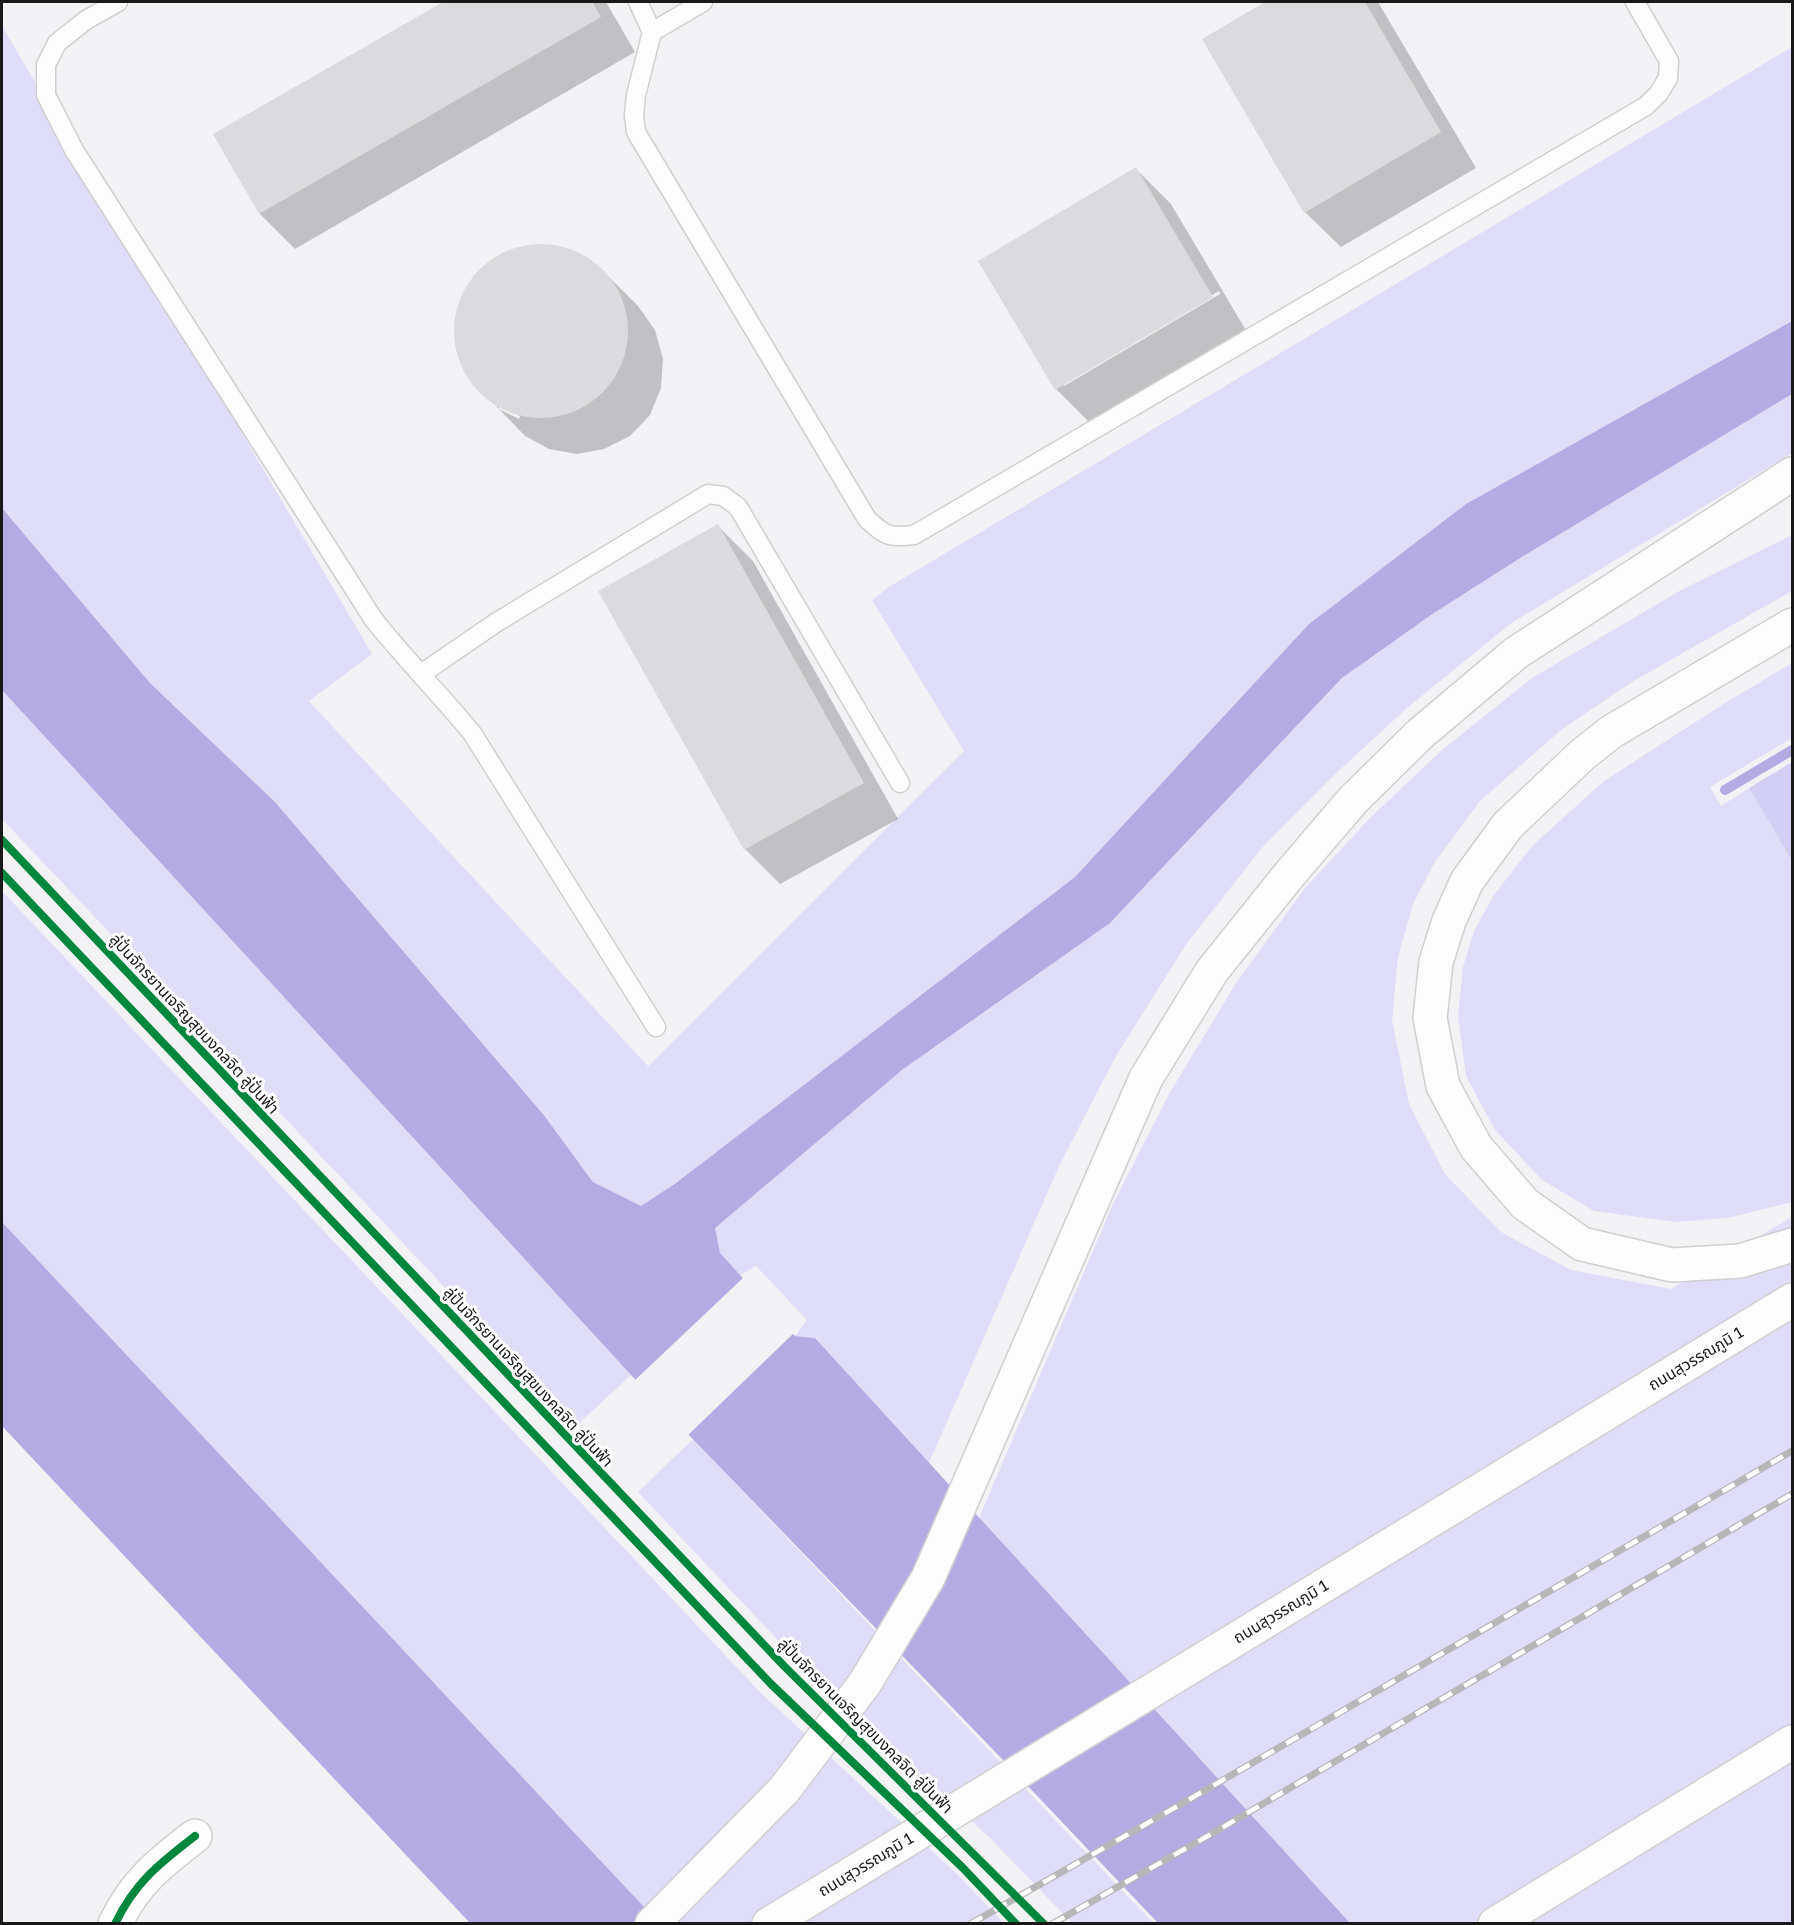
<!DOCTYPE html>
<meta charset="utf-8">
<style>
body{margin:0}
#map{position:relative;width:1794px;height:1925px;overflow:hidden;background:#f2f2f4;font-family:"Golos Text",sans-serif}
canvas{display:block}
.frame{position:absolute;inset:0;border:3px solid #19191a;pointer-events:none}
</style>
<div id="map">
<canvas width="1794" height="1925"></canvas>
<div class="frame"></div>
</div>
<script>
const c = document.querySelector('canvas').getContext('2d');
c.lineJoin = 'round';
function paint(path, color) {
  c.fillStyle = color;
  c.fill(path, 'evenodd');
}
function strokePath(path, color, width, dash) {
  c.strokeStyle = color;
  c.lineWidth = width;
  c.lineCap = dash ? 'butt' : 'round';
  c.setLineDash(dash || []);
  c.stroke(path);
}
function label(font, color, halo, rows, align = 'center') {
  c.font = font + ' "Golos Text","Noto Sans Thai",sans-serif';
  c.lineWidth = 6;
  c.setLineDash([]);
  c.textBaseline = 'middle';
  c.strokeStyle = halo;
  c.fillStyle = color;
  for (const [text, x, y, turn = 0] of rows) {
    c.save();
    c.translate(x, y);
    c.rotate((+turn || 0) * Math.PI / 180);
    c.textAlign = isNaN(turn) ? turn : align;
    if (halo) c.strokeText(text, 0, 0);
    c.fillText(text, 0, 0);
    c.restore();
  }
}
const green = new Path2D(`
 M2,26L372,654L309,701L648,1066L964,751L872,600L889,587L1792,47V321L1466,504L1309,624L1075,877L676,1183L641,1206L593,1182L543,1114L275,802L150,683L2,508Z
 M1792,394V453L1510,624L1407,708L1330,779L1262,848L1187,943L1116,1056L1060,1164L929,1463L815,1338L795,1336L807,1320L756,1266L739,1276L720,1253L714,1228L902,1070L1110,923L1342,678L1431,615L1517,560Z
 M1792,535V591L1632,682L1561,730L1480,801L1435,862L1413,904L1398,957L1392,1020L1409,1104L1445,1174L1501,1232L1571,1270L1671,1289L1792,1217V1923H1350L979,1518L1113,1204L1169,1094L1236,983L1305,888L1371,817L1442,750L1532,678L1681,590Z
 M1792,663V738L1710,787L1721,806L1749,788L1792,861V1202L1728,1218L1676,1222L1594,1211L1542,1180L1495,1130L1466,1076L1458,1016L1463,967L1474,931L1494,895L1532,846L1604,781L1717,708Z
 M2,690L631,1375L576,1426L2,819Z
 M2,891L761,1693L958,1875L1004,1923H659L2,1222Z
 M693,1439L1153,1923H1072L992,1840L791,1654L638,1492Z`);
const forest = new Path2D(`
 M1792,762V861L1749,788Z`);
const water = new Path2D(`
 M1792,321V394L1517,560L1431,615L1342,678L1110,923L902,1070L715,1228L720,1253L795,1336L815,1338L1350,1923H1158L1005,1762L631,1375L2,690V508L150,683L275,802L543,1114L593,1182L641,1206L676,1183L1075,877L1309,624L1466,504Z
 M2,1222L659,1923H470L2,1426Z`);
const pier = new Path2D(`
 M744,1277L795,1332L686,1437L633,1382Z`);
const shadow = new Path2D(`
 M446,2H606L635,52L295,249L260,214L215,135Z
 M1268,2H1378L1476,168L1341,247L1305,212L1204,39Z
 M1136,169L1171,204L1247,332L1091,424L1056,389ZM1219,291L1220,294L1064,386V383Z
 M550,245L578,253L602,270L638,306L655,330L663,359L661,388L650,415L630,436L604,449L577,454L549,449L525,436L470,379L458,354L455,327L461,300L474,276L495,258L520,247ZM499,405L520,416L519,419L499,409Z
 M718,526L753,561L898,819L780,884L745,849Z`);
const stream = new Path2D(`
 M1725,790L1792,750`);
const building = new Path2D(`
 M443,2H592L601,17L259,214L213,134Z
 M1265,2H1365L1441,132L1304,213L1202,39Z
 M1136,167L1213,297L1055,390L978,261Z
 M454 331a87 87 0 1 1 174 0a87 87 0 1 1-174 0Z
 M718,524L864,783L744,850L598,591Z`);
const service = new Path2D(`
 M118,2L86,20L57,43L46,65V95L74,150L374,620C405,659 440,694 472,733L656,1027
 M638,2L652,32L636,95L634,115L636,132L867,519C885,536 889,538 914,535L1646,106L1659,93L1668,78L1669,61L1635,2
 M652,32L703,2
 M421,674L497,622L708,494L723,496L738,507L900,783`);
const minor = new Path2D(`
 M115,1924C135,1882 160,1863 195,1836`);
const trunk = new Path2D(`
 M1792,625L1611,732L1582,755L1508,825L1467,881L1449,921L1436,962L1430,1018L1443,1086L1476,1147L1525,1204L1582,1244L1672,1265L1740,1261L1792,1245
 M652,1924L784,1790L865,1683L928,1578L1146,1078L1212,971L1289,875L1353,800L1420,734L1516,653L1792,474
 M769,1924L1792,1300
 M1495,1924L1792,1742`);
const rail = new Path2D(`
 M970,1924L1190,1799L1792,1451
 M1052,1924L1213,1833L1792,1494`);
const cycleway = new Path2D(`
 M2,840L784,1666L1044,1924
 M2,873L771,1684L963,1868L1016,1924
 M115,1924C135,1882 160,1863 195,1836`);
const streetNames = [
 ["ลู่ปั่นจักรยานเจริญสุขมงคลจิต ลู่ปั่นฟ้า",194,1024,47],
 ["ถนนสุวรรณภูมิ 1",1696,1359,-31],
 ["ลู่ปั่นจักรยานเจริญสุขมงคลจิต ลู่ปั่นฟ้า",528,1377,47],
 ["ถนนสุวรรณภูมิ 1",1281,1612,-31],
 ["ลู่ปั่นจักรยานเจริญสุขมงคลจิต ลู่ปั่นฟ้า",865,1726,45],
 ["ถนนสุวรรณภูมิ 1",866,1865,-31]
];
paint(green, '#dfddf8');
paint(forest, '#d3cef3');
paint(water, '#b4abe4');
paint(pier, '#f2f2f4');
paint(shadow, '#0003');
strokePath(stream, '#b4abe4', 10);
paint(building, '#dbdbdd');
strokePath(service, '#d0d0d1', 21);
strokePath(minor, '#d0d0d1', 36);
strokePath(trunk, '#d0d0d1', 36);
strokePath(service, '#fdfdfd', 18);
strokePath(minor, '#fdfdfd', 33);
strokePath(trunk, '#fdfdfd', 33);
strokePath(rail, '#b7b7b8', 7);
strokePath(rail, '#fff', 4.5, [14]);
strokePath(cycleway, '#00873e', 8);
label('16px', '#19191a', '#fff', streetNames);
</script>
